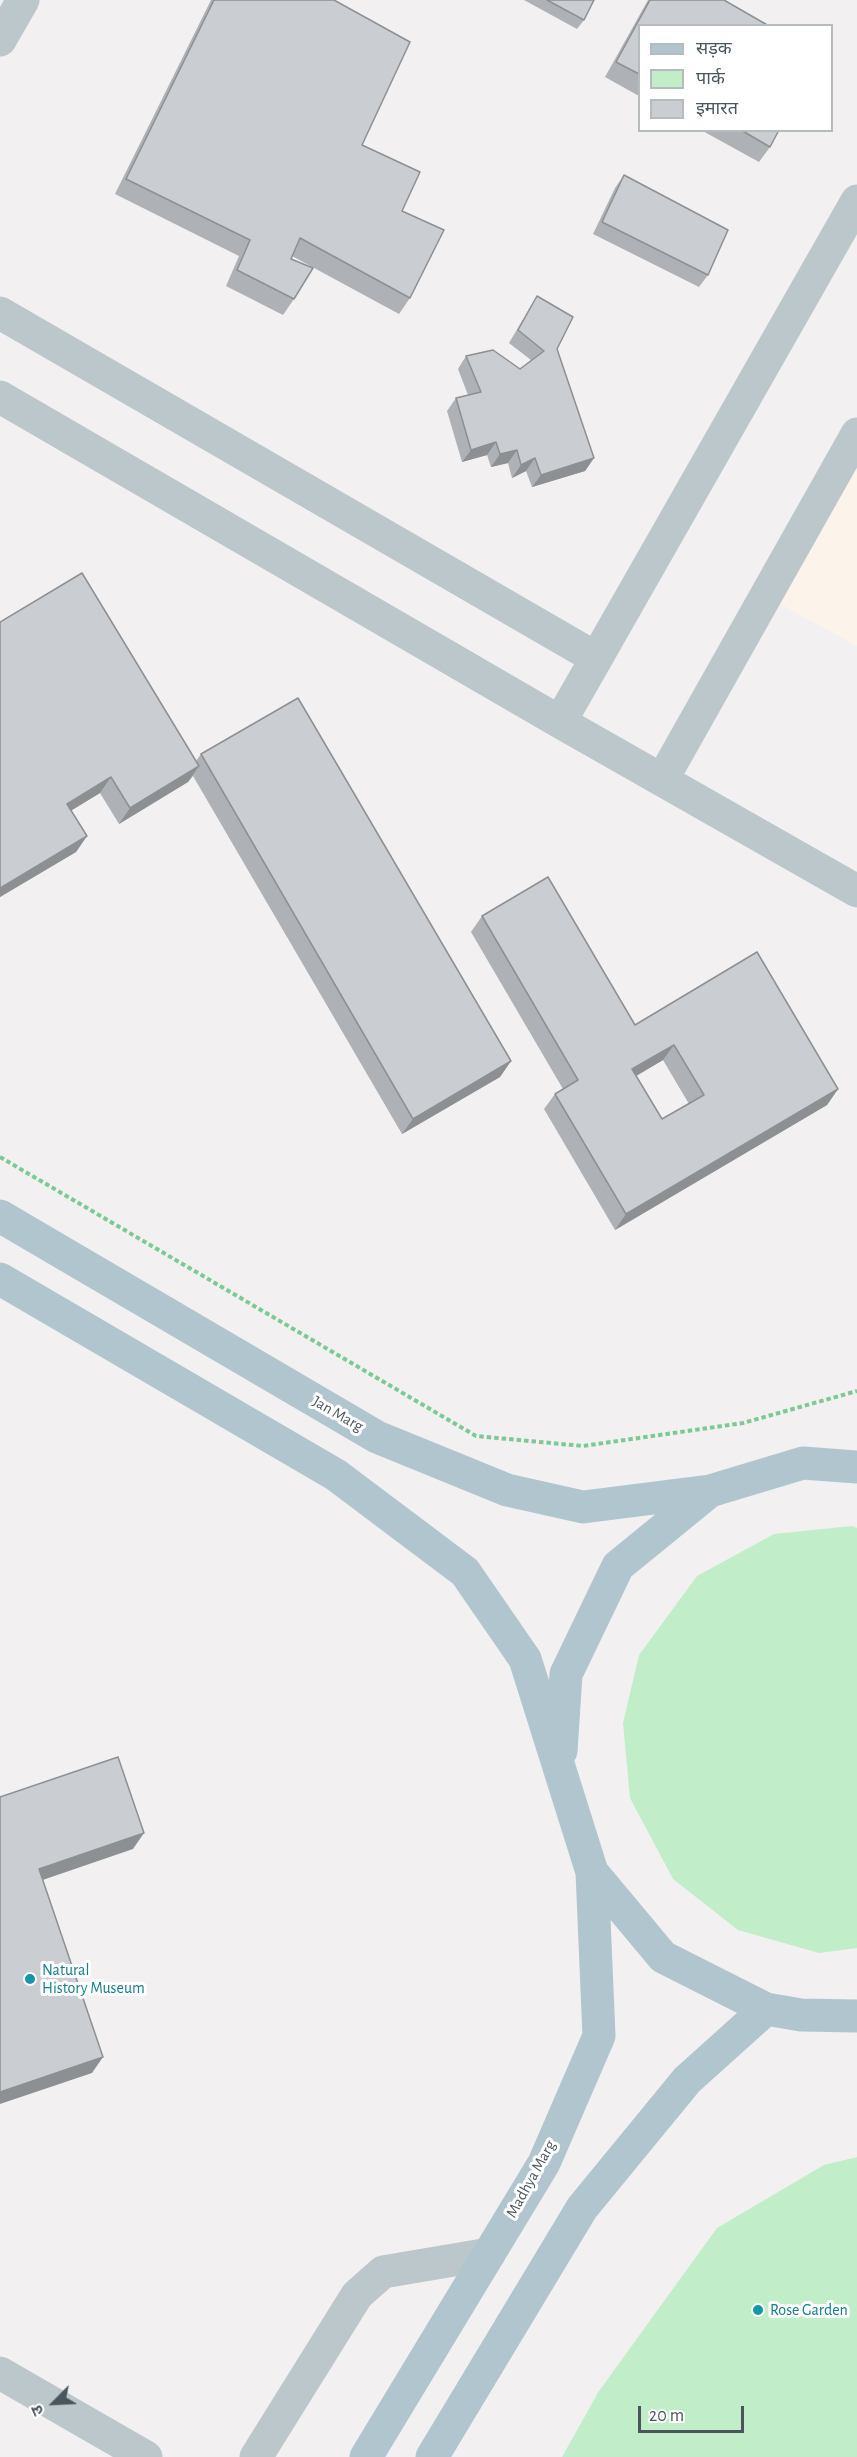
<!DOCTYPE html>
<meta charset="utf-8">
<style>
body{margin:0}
#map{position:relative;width:857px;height:2457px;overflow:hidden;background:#f2f0f1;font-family:"Alegreya Sans","Noto Sans Devanagari",sans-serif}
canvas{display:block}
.legend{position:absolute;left:638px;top:24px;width:195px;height:108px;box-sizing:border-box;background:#fff;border:2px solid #b6bcbe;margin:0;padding:8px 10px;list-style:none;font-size:18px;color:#49575d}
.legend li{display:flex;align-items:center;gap:12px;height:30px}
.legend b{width:30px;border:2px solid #b6bcbe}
.north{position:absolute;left:24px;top:2373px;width:60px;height:60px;-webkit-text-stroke:4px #fff;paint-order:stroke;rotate:246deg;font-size:16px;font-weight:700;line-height:24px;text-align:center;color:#49575d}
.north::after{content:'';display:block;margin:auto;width:21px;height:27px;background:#49575d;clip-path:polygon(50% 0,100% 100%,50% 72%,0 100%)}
.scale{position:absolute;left:638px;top:2406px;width:106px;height:27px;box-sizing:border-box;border:3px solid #49575d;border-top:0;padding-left:8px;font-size:18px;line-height:21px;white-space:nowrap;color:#49575d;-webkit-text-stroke:4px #fff;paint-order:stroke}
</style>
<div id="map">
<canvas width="857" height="2457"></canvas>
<ul class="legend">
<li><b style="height:8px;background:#b1c5ce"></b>सड़क</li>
<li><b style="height:16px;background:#c1eec9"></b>पार्क</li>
<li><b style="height:16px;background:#caced2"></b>इमारत</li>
</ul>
<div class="north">उ</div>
<div class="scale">20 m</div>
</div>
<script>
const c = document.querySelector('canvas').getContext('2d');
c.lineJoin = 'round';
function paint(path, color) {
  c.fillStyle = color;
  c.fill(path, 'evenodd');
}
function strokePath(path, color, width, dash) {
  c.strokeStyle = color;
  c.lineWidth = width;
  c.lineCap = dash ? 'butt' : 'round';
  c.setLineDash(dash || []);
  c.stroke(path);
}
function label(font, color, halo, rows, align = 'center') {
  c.font = font + ' "Alegreya Sans",sans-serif';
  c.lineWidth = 6;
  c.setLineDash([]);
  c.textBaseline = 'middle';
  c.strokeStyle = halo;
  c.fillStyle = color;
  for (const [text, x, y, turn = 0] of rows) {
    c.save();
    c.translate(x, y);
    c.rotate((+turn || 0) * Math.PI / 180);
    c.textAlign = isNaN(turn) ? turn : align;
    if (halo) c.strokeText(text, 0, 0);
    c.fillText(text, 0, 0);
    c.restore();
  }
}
const commercial = new Path2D(`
 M846,465L857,471V646L775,601Z`);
const green = new Path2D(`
 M852,1526L857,1528V1948L819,1953L738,1930L673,1879L630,1798L623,1723L639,1655L697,1576L774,1534Z
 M857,2157V2457H562L599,2391L717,2228L824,2165Z`);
const path = new Path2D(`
 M0,1157L476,1436L583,1446L743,1423L857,1391`);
const minor = new Path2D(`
 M0,40L23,0
 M0,313L596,658
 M0,397L560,722L857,891
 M560,722L857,201
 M662,780L857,434
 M0,2373L146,2457
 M256,2457L357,2295L383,2272L489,2254`);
const major = new Path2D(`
 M0,1216L377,1437L507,1490L583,1507L710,1491
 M0,1279L336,1475L465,1572L525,1659L592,1872L663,1957L766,2009L801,2015L857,2016
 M561,1751L566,1674L618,1566L710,1491L803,1463L857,1467
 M366,2457L544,2163L599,2036L592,1872
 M432,2457L582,2208L687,2080L766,2009`);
const wall = new Path2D(`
 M211,0H334L362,145L402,211L410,298L399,314L292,256L291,259L294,299L283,315L226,286L239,256L115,194Z
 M524,0H594L584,20L577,29Z
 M648,0H724L639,26V96L605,77Z
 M701,130H779L770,147L759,162Z
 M624,175L708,275L699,287L593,234L615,188Z
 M537,296L557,349L594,458L585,471L532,487L526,471L512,478L508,463L491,467L487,455L462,462L447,411L456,398L468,395L458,369L466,356L520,369L531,360L509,343L529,309Z
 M82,573L196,761L201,754L511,1061L500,1077L402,1134L193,776L188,782L119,824L100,793L71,810L87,836L76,852L0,897Z
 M482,916L635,1025L838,1089L827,1105L615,1230L544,1109L555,1094L563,1089L471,932ZM663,1060L689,1104L662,1119L636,1076Z`);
const shadedWall = new Path2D(`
 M496,442L487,455L462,462L471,450Z
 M517,450L508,463L491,467L500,454Z
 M535,458L526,471L512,478L521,465Z
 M594,458L585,471L532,487L541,475Z
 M199,766L188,782L119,824L130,808Z
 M111,777L100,793L56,820L67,804Z
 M87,836L76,852L0,897V888Z
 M674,1045L663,1060L621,1085L632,1069Z
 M511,1061L500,1077L402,1134L413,1119Z
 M838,1089L827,1105L615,1230L626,1214Z
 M144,1833L133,1849L28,1885L39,1869Z
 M103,2057L92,2073L0,2104V2092Z`);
const building = new Path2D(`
 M214,0H334L410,42L362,145L420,172L402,211L444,230L410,298L300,238L291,259L313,268L294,299L237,270L250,240L126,179Z
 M547,0H594L584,20Z
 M650,0H724L769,26H639V74L616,62Z
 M741,130H779L770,147Z
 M624,175L728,230L708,275L602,222Z
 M537,296L573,317L557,349L594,458L541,475L535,458L521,465L517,450L500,454L496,442L471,450L456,398L481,392L466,356L493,350L520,369L544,351L518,330Z
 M82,573L199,766L130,808L111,777L67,804L87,836L0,888V622Z
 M298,698L511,1061L413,1119L201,754Z
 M548,877L635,1025L757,952L838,1089L626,1214L555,1094L578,1080L482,916ZM674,1045L704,1095L662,1119L632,1069Z
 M118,1757L144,1833L39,1869L103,2057L0,2092V1797Z`);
const markers = [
 [30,1979,6,"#0f9aa8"],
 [758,2310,6,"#0f9aa8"]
];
const streetNames = [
 ["Jan Marg",338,1414,30],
 ["Madhya Marg",531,2179,-61]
];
const cultureNames = [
 ["Natural",42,1970],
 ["History Museum",42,1988],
 ["Rose Garden",770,2310]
];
paint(commercial, '#fcf3eb');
paint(green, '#c1eec9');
strokePath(path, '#7acb93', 4, [4.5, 3]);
strokePath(minor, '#bcc7cc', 33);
strokePath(major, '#b1c5ce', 33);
paint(wall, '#aeb1b5');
paint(shadedWall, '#8d9093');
paint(building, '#caced2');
strokePath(building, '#8d9093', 1.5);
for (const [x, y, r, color] of markers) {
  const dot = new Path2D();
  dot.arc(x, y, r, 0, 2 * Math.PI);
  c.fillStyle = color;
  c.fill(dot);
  strokePath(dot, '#fff', 2);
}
label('16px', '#49575d', '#fff', streetNames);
label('16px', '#0d838f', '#fff', cultureNames, 'left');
</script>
